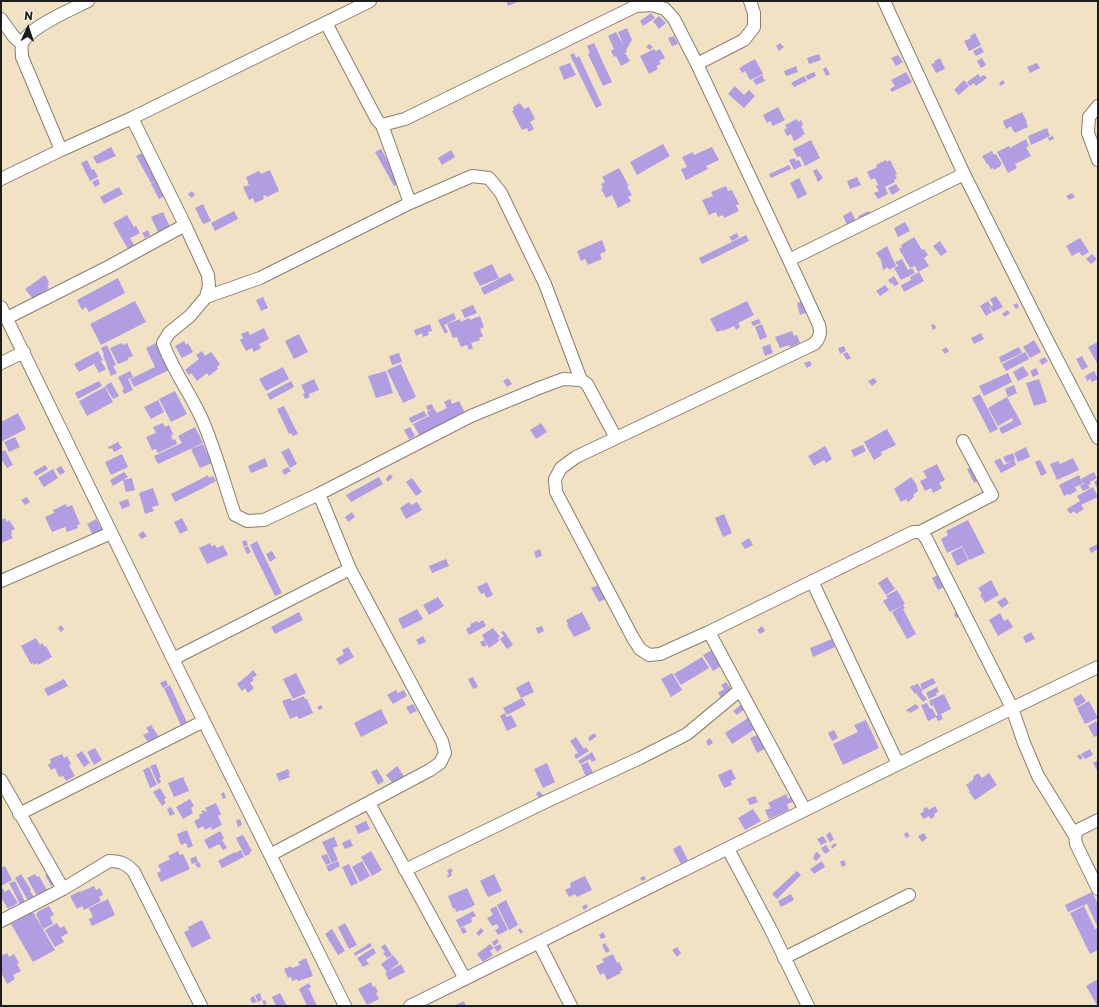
<!DOCTYPE html>
<style>
body{margin:0}
#map{position:relative;width:1099px;height:1007px;overflow:hidden;background:#f2e2c4;font-family:"Playpen Sans",sans-serif}
canvas{display:block}
.frame{position:absolute;inset:0;border:2px solid #1c1c1c;pointer-events:none}
.north{position:absolute;left:8px;top:8px;width:40px;height:40px;-webkit-text-stroke:3px #fcf5e5;paint-order:stroke;rotate:3deg;font-size:11px;font-weight:700;line-height:16px;text-align:center;color:#1c1c1c}
.north::after{content:'';display:block;margin:auto;width:14px;height:18px;background:#1c1c1c;clip-path:polygon(50% 0,100% 100%,50% 72%,0 100%)}
</style>
<div id="map">
<canvas width="1099" height="1007"></canvas>
<div class="frame"></div>
<div class="north">N</div>
</div>
<script>
const c = document.querySelector('canvas').getContext('2d');
c.lineJoin = 'round';
function paint(path, color) {
  c.fillStyle = color;
  c.fill(path, 'evenodd');
}
function strokePath(path, color, width, dash) {
  c.strokeStyle = color;
  c.lineWidth = width;
  c.lineCap = dash ? 'butt' : 'round';
  c.setLineDash(dash || []);
  c.stroke(path);
}
const building = new Path2D(`
 M506,1H520L508,6Z
 M651,13L655,18L643,26L640,21Z
 M659,16L666,23L659,29L653,21Z
 M627,28L632,40L626,50L627,52L625,53L630,61L621,66L616,56L614,57L611,51L614,49L608,36L616,32L624,46L618,32Z
 M975,33L981,45L969,51L964,41L971,38L970,36Z
 M674,36L678,44L672,46L668,38Z
 M594,43L612,82L603,86L588,54L590,53L587,46Z
 M780,43L784,47L779,51L776,46Z
 M649,44L653,47L650,50L646,47Z
 M981,47L984,52L976,56L973,51Z
 M654,49L656,51L660,49L665,58L659,61L661,64L656,66L658,69L649,74L640,56Z
 M574,53L576,58L579,56L602,105L596,108L570,55Z
 M819,54L821,60L809,64L807,58Z
 M898,55L903,62L896,66L891,58Z
 M940,58L945,69L936,73L931,64L935,63L934,61Z
 M982,58L986,65L981,68L977,61Z
 M755,59L763,74L750,80L745,71L742,73L739,68L742,67V66Z
 M570,63L576,75L564,80L559,67Z
 M1037,63L1040,68L1030,73L1027,67Z
 M796,66L798,72L786,76L784,71Z
 M826,67L830,74L826,76L823,69Z
 M814,72L816,76L808,80L805,76Z
 M906,72L912,82L892,92L890,89L895,86L891,80Z
 M978,74L980,77L984,75L987,78L976,86L974,83L970,86L967,82Z
 M762,75L765,81L756,85L753,80Z
 M804,76L807,81L794,87L791,83Z
 M964,80L969,86L959,95L954,90Z
 M1003,80L1005,83L1001,86L999,83Z
 M735,86L744,95L749,90L755,96L744,108L728,94Z
 M520,103L524,109L529,107L535,119L530,122L534,129L529,132L527,128L522,130L512,111L514,110L513,107Z
 M778,107L785,120L773,126L770,121L767,123L763,115Z
 M1022,112L1027,122H1026L1028,127L1015,133L1014,131H1013L1011,126L1006,129L1003,121Z
 M797,119L798,122L801,120L803,125L801,126L805,134L802,135L803,136L794,141L791,134L787,136L784,130L787,128L785,125Z
 M1047,128L1050,136L1031,145L1028,136Z
 M1053,136L1054,139L1049,141L1048,138Z
 M1026,139L1029,146L1026,147L1031,156L1015,164L1017,168L1008,173L997,152L1009,146L1010,148Z
 M811,140L820,158L805,166L800,156L797,157L793,149Z
 M663,144L670,156L637,175L630,162Z
 M111,147L116,156L97,164L93,157Z
 M712,147L719,160L706,166L708,169L686,180L681,169L687,167L682,157L693,152L694,155Z
 M381,149L400,183L394,186L375,152Z
 M451,150L455,157L442,165L438,158Z
 M992,151L994,155L996,154L1002,164L1000,165L1001,166L994,170L993,168L991,169L988,164H987L982,156Z
 M144,152L158,180L151,183L136,156Z
 M795,158L796,161L799,160L802,166L794,170L789,160Z
 M87,160L92,170L94,169L98,177L90,181L81,163Z
 M886,160L887,162L890,160L897,174L895,175L897,178L894,180L895,182L885,187L888,194L878,199L874,193L879,191L876,186L878,185L875,178L871,180L867,172L877,167L876,165Z
 M789,165L791,169L771,178L769,174Z
 M619,168L629,186L627,187L632,195L628,197L631,201L618,208L612,195L606,198L601,189L603,188L601,184L605,182L602,177Z
 M817,169L823,178L818,182L813,171Z
 M270,170L279,191L267,197L266,195L263,196L264,199L255,203L253,198L249,200L243,187L249,185L246,177L259,171L261,174Z
 M857,177L861,185L850,189L847,181Z
 M799,178L807,194L798,199L790,183Z
 M98,179L100,184L95,187L92,182Z
 M158,180L166,195L159,199L151,184Z
 M896,184L900,190L892,195L888,188Z
 M726,186L728,191L732,190L739,204L736,205L739,211L724,218L723,215L718,217L716,212L709,215L702,200L713,196L711,192Z
 M119,187L123,194L104,204L100,197Z
 M192,191L195,195L191,198L188,194Z
 M1072,193L1075,197L1069,200L1066,196Z
 M203,204L211,221L203,224L195,208Z
 M234,211L238,219L215,231L211,223Z
 M851,211L857,223L848,227L843,216Z
 M869,211L872,216L860,221L858,216Z
 M163,212L170,227L158,232L151,217Z
 M127,215L134,227L136,226L140,233L130,238L134,245L128,249L113,223Z
 M905,222L910,231L898,237L894,228Z
 M148,230L150,235L145,238L142,233Z
 M737,233L739,237L732,241L729,237Z
 M746,235L749,241L702,264L699,258Z
 M914,237L922,250L924,249L928,255L924,258L929,266L918,272L915,266L910,268L899,249L902,247L901,245Z
 M1080,238L1089,252L1082,256L1079,252L1072,256L1066,246Z
 M602,240L606,251L600,254L602,259L588,265L585,259L581,261L577,251Z
 M940,241L947,252L941,256L933,246Z
 M887,246L896,266L889,270L888,267L883,270L881,260L876,253Z
 M1092,254L1097,259L1091,264L1086,259Z
 M902,259L908,270L912,268L915,273L901,280L894,268L898,266L895,262Z
 M492,264L499,278L480,286L473,273Z
 M919,272L924,281L904,292L901,285L911,280L910,277Z
 M510,273L514,280L484,295L481,288Z
 M45,275L49,282L48,283L49,285L47,286L49,288L33,299L25,289Z
 M894,276L899,284L894,286L892,283L891,284L888,280Z
 M118,278L125,293L89,312L86,307L82,310L77,300Z
 M885,285L889,290L880,296L876,291Z
 M996,296L1003,307L993,312L990,307L993,305L990,299Z
 M263,297L268,308L261,311L256,300Z
 M135,301L146,322L101,345L90,324Z
 M747,301L754,315L738,323L740,327L736,330L734,326L723,331L722,330L717,332L710,319Z
 M804,301L808,312L800,315L797,303Z
 M988,301L991,306L989,307L992,312L986,316L980,306Z
 M1017,303L1019,307L1016,309L1013,305Z
 M473,305L477,313L465,318L461,310Z
 M1007,310L1010,313L1005,317L1002,314Z
 M454,313L456,319L444,325L448,332L445,334L438,320Z
 M480,316L484,327L480,329L483,336L479,338L480,340L471,343L473,348L469,350L467,345L461,347L457,337L453,338L447,324L460,319L461,322L469,318L470,320Z
 M759,319L761,323L753,326L751,322Z
 M430,324L432,331L428,332L429,335L423,337L422,333L416,336L414,330Z
 M762,324L767,337L760,340L755,327Z
 M934,324L936,328L933,330L931,325Z
 M264,328L269,339L259,344L261,348L254,352L252,348L246,351L240,340L243,338L241,334L248,331L250,335Z
 M792,331L794,336L797,335L800,343L790,347L789,345L780,348L775,337Z
 M981,333L984,339L974,344L971,338Z
 M299,334L308,352L294,359L285,341Z
 M1034,340L1041,352L1030,358L1023,347Z
 M184,341L186,345L188,343L193,352L182,358L175,346Z
 M1098,342V365L1088,347Z
 M122,343L123,345L127,343L133,356L128,358V360L118,364L110,348Z
 M156,343L169,370L134,387L130,379L155,367L146,348Z
 M770,344L773,353L765,356L762,347Z
 M107,345L116,365L113,366L117,373L111,376L103,355L104,354L101,348Z
 M844,346L846,351L840,354L838,348Z
 M946,347L949,351L945,354L942,350Z
 M1019,347L1022,353L1001,363L999,357Z
 M98,351L103,360L101,361L106,369L99,373L94,364L79,372L74,364Z
 M202,351L205,356L211,352L220,364L217,367L218,369L209,376L207,373L197,381L191,373L189,375L185,370L199,359L196,355Z
 M847,352L851,358L847,360L843,354Z
 M1025,352L1029,359L1006,371L1002,364Z
 M399,353L402,362L392,365L389,356Z
 M1082,356L1088,367L1082,370L1076,359Z
 M1045,357L1048,361L1042,365L1039,360Z
 M810,361L812,365L807,368L804,363Z
 M401,364L416,397L403,403L387,370Z
 M1023,366L1029,375L1018,381L1013,372Z
 M283,367L289,379L266,391L259,379Z
 M1036,368L1039,374L1033,377L1030,371Z
 M130,371L133,377L128,379L133,390L124,394L122,390L124,389L118,377Z
 M386,371L393,393L376,398L368,376Z
 M1094,371L1098,379L1092,382L1090,379L1087,381L1085,376Z
 M1008,373L1012,382L984,396L979,386Z
 M508,378L512,384L507,387L503,381Z
 M874,378L877,382L872,386L868,381Z
 M314,379L319,390L309,394L310,397L305,399L303,394L305,393L301,385Z
 M1039,379L1047,402L1034,406L1026,383Z
 M99,381L102,386L78,399L75,393Z
 M291,381L294,387L270,400L267,394Z
 M111,382L119,396L113,399L105,386Z
 M1014,385L1017,393L1008,397L1005,389Z
 M105,387L113,402L87,416L79,401Z
 M175,391L187,414L171,422L159,399Z
 M980,394L998,429L990,433L972,398Z
 M1007,397L1022,424L1002,434L999,428L1013,421L1012,418L998,426L988,408Z
 M450,399L452,404L459,401L465,413L419,435L413,424L429,416L427,412L434,409L437,413L447,408L444,402Z
 M158,400L164,412L151,419L144,407Z
 M432,404L434,409L428,411L426,406Z
 M284,406L298,434L293,436L291,433L289,434L277,409Z
 M424,411L427,416L411,423L409,418Z
 M18,413L26,429L1,442V422Z
 M163,423L165,427L169,425L173,434L171,436L173,440L175,439L177,444L158,453L156,449L152,450L146,437L156,433L153,427Z
 M541,423L547,432L536,439L530,430Z
 M195,427L203,443L158,464L154,456L182,443L178,436Z
 M410,427L415,436L409,439L404,430Z
 M887,429L896,445L881,452L882,455L874,460L864,442Z
 M15,437L20,447L9,452L4,442Z
 M118,442L122,448L114,452L112,448L109,449L108,447Z
 M203,444L212,463L200,468L191,449Z
 M863,445L866,451L854,457L851,450Z
 M825,446L832,459L826,463L824,460L814,466L808,456Z
 M1026,447L1030,457L1018,462L1014,453Z
 M289,448L297,464L290,468L281,452Z
 M5,450L13,465L7,468L1,459V452Z
 M1013,453L1015,459L1014,460L1016,465L1001,473L994,461L1000,458L1004,465L1012,461L1006,463L1003,457Z
 M122,454L128,467L111,475L105,462Z
 M265,458L268,466L251,473L248,466Z
 M1073,458L1079,470L1057,480L1050,464L1058,461L1060,464Z
 M1040,460L1047,473L1041,476L1035,462Z
 M937,464L945,480L939,483L942,488L933,493L931,488L925,491L920,481L927,478L923,471Z
 M45,465L48,469L36,476L33,472Z
 M969,465L980,480L974,483L967,469L970,468Z
 M61,466L65,472L60,475L56,469Z
 M288,467L291,471L284,475L282,470Z
 M53,469L58,478L44,487L38,478Z
 M124,472L128,477L113,486L110,480Z
 M1094,472L1097,478L1090,482L1091,484L1088,485L1090,488L1083,491L1080,486L1085,483H1083L1081,479Z
 M390,474L393,477L388,482L386,479Z
 M208,475L209,478L213,476L216,481L203,488L199,480Z
 M1079,475L1083,484L1075,487L1077,491L1069,495L1068,494L1064,496L1059,485Z
 M379,477L383,484L351,502L346,495Z
 M911,477L916,484L918,491L913,495L914,497L908,502L906,499L901,502L894,489Z
 M132,478L135,490L126,492L123,480Z
 M412,478L422,492L416,496L406,482Z
 M1098,479V490L1094,482Z
 M199,480L203,488L175,502L171,494Z
 M1093,487L1098,497L1081,505L1084,509L1076,514L1074,511L1070,514L1067,509L1080,501L1077,496Z
 M153,488L159,505L152,507L154,511L145,514L139,493Z
 M27,497L30,502L25,505L21,500Z
 M128,499L130,506L122,509L119,502Z
 M409,502L411,505L417,502L422,510L406,519L400,508Z
 M66,504L67,507L72,505L80,524L77,525L78,528L67,532L65,527L52,532L45,517L54,513L53,510Z
 M352,512L355,517L348,522L345,517Z
 M724,514L732,533L723,537L715,518Z
 M5,518L7,522L9,520L15,529L11,531L12,534L11,535L13,538L1,543V520Z
 M182,518L188,530L180,534L174,522Z
 M96,519L102,530L93,535L87,524Z
 M968,520L985,553L969,560L962,546L947,553L941,539L948,535L946,531Z
 M143,531L147,536L142,539L138,535Z
 M749,538L753,545L745,549L741,543Z
 M246,540L248,545L244,547L242,542Z
 M257,541L282,593L275,596L250,545Z
 M210,543L211,546L215,545L217,548L223,545L228,555L207,564L199,548Z
 M1098,544V549L1091,553L1089,548Z
 M248,546L251,552L247,554L244,548Z
 M962,547L968,560L957,566L951,553Z
 M540,549L542,556L536,558L534,552Z
 M272,551L276,558L270,562L266,554Z
 M446,559L449,566L432,573L429,566Z
 M940,574L946,586L938,590L932,578Z
 M887,577L895,589L886,595L878,583Z
 M991,580L999,595L985,603L980,595L982,594L978,588Z
 M487,582L493,595L487,598L484,593L481,594L477,587Z
 M598,585L605,599L599,602L591,588Z
 M897,590L905,604L890,612L883,601L888,598L886,596Z
 M438,597L444,606L429,615L423,605Z
 M1005,597L1009,603L1002,608L997,602Z
 M903,605L905,608L903,609L916,634L907,639L892,612Z
 M417,609L423,619L403,629L398,619Z
 M299,612L303,620L275,634L271,627Z
 M582,612L591,629L574,637L567,625L568,624L566,620Z
 M957,612L960,616L956,618L954,614Z
 M1000,613L1004,621L1008,619L1013,627L998,636L989,620Z
 M483,620L486,626L469,635L466,629L471,626L470,624L477,621L478,623Z
 M61,625L64,629L61,632L58,628Z
 M542,626L544,631L538,634L536,628Z
 M762,626L765,631L760,634L757,630Z
 M493,628L500,637L498,638L499,641L489,648L482,635Z
 M504,631L513,645L507,649L500,639L504,636L501,632Z
 M1031,632L1035,639L1026,643L1023,637Z
 M423,636L426,642L419,645L416,640Z
 M36,638L40,645L42,643L45,647L46,646L52,657L38,665L37,663L34,665L33,663L31,664L21,646Z
 M832,639L835,647L813,657L810,648Z
 M484,640L487,645L483,647L480,642Z
 M348,647L354,657L340,665L336,659L344,654L342,650Z
 M714,649L723,665L713,671L703,655Z
 M702,657L709,668L681,685L674,674Z
 M253,670L257,675L253,678L249,674Z
 M296,673L306,693L293,699L283,679Z
 M672,673L682,690L671,697L661,679Z
 M249,674L254,680L250,683L254,688L248,693L245,688L242,691L237,684Z
 M473,677L478,687L473,689L468,679Z
 M933,678L936,683L923,690L920,684Z
 M64,679L68,686L48,696L44,689Z
 M166,680L168,685L163,688L160,683Z
 M529,681L534,692L521,698L516,688Z
 M726,682L733,691L722,699L718,693L724,689L721,685Z
 M917,683L923,691L921,692L927,699L923,702L916,693L915,694L910,687L913,685L914,686Z
 M170,685L189,727L183,730L164,688Z
 M937,687L939,692L936,693L937,695L929,699L926,693Z
 M396,690L398,693L404,690L407,696L393,704L387,695Z
 M944,694L951,709L941,714L943,719L938,721L936,717L928,721L921,705L927,703L930,709L932,708L936,716L938,715L933,705L931,706L929,701Z
 M1081,694L1086,701L1077,707L1073,699Z
 M304,696L305,699H307L313,713L299,719L297,716L290,719L282,701L291,698L292,701Z
 M522,698L526,705L507,715L503,708Z
 M1089,701L1098,718L1085,724L1077,708Z
 M413,704L417,711L410,714L406,707Z
 M742,704L746,708L737,715L733,711Z
 M916,704L919,708L910,713L909,711L907,712L906,710Z
 M321,705L323,708L319,710L317,707Z
 M381,709L388,723L361,737L354,723Z
 M505,713L507,717L511,715L517,726L507,731L500,716Z
 M748,718L755,729L732,744L725,733Z
 M866,720L879,748L843,765L833,744L858,732L854,725Z
 M1096,721L1098,724V735L1094,737L1088,726Z
 M151,725L161,740L155,744L152,740L148,742L143,735L149,732L146,728Z
 M760,729L766,748L757,753L750,738L757,735L756,732Z
 M834,730L838,738L832,741L828,733Z
 M594,733L597,736L590,741L588,738Z
 M576,737L584,749L586,747L589,751L576,759L574,755L578,753L570,741Z
 M710,738L713,743L708,746L706,741Z
 M95,748L102,760L94,765L87,752Z
 M1090,749L1093,755L1085,759L1081,754Z
 M82,751L90,763L84,767L76,755Z
 M592,752L596,760L592,762L590,759L581,764L578,761Z
 M62,754L64,758L67,756L71,764L69,765L75,776L66,781L63,776L59,777L55,768L51,770L48,765L51,763L50,759Z
 M1080,754L1083,758L1080,760L1077,756Z
 M1098,760V772L1093,763Z
 M588,762L593,773L586,777L581,765Z
 M547,763L555,782L543,788L534,769Z
 M156,764L161,777L159,778L161,782L158,784L150,766Z
 M397,766L404,776L393,784L386,775Z
 M149,767L157,785L150,788L143,770Z
 M288,769L290,774H288L290,777L279,781L276,774Z
 M377,769L384,781L378,785L371,772Z
 M731,769L736,779L731,781L732,785L724,788L718,775Z
 M978,773L982,778L989,773L997,785L975,800L969,792L970,791L966,785L974,779L973,777Z
 M183,777L189,791L174,797L168,783Z
 M160,788L166,798L164,800L166,803L162,806L153,792Z
 M539,791L544,796L540,799L536,794Z
 M224,792L226,798L223,799L221,794Z
 M786,794L788,799L791,797L793,802L787,804L789,810L769,819L765,810L771,808L768,803Z
 M755,796L758,802L750,805L747,799Z
 M190,799L194,806L191,808L193,813L183,819L176,807Z
 M216,803L221,814L218,816L222,825L212,830L211,827L205,830L203,826L198,829L194,821L200,818L199,815L203,813L201,811L204,810L205,812L207,811L205,808Z
 M935,806L938,811L934,814L935,816L931,819L929,816L924,819L920,814L924,811L923,809L927,807L929,810Z
 M171,807L175,814L170,816L167,809Z
 M753,809L761,821L745,830L738,818Z
 M240,819L242,825L238,827L236,821Z
 M366,821L370,829L358,834L355,826Z
 M187,830L193,846L188,848L186,843L181,845L177,834Z
 M220,831L224,838L222,840L227,848L223,850L219,844L209,849L204,840Z
 M830,832L834,839L830,842L826,835Z
 M907,832L910,836L906,838L904,834Z
 M924,833L927,838L922,842L918,836Z
 M243,835L252,851L250,852V854L245,856L236,838Z
 M823,836L827,842L821,845L817,839Z
 M334,837L338,846L333,848L338,860L332,863L322,842Z
 M350,839L353,846L345,849L342,843Z
 M835,843L837,845L832,849L831,846Z
 M680,845L688,860L681,864L673,849Z
 M826,845L830,851L825,854L821,848Z
 M241,850L244,857L222,868L218,861L235,852V853Z
 M178,851L180,855L183,854L190,869L161,882L157,873L161,871L158,865L170,859L168,856Z
 M371,851L382,870L372,876L361,857Z
 M817,852L821,856L816,861L813,858L815,855L814,854Z
 M327,854L331,863L326,865L321,856Z
 M196,856L198,862L192,864L190,859Z
 M844,860L846,865L842,867L840,862Z
 M338,861L340,866L329,872L326,866Z
 M362,861L370,876L360,882L352,867Z
 M822,861L825,867L814,874L810,869Z
 M199,862L201,866L198,868L195,864Z
 M349,864L358,883L351,886L342,867Z
 M5,866L12,880L1,886V868Z
 M450,868L453,871L451,873L452,875L448,878L447,876L449,874L447,871Z
 M797,871L801,875L777,899L772,894Z
 M51,872L57,883L51,886L45,875Z
 M21,874L31,890L30,891L34,897L28,901L15,878Z
 M35,874L37,877L39,876L47,890L37,896L27,878Z
 M494,874L502,891L488,897L480,881Z
 M585,876L592,890L577,897L575,894L569,897L565,890L571,887L570,883Z
 M644,876L646,879L642,881L640,878Z
 M15,881L26,904L21,906L9,883Z
 M94,886L96,890L100,888L103,895L99,897L101,901L84,910L82,906L77,909L70,896L80,891V892Z
 M2,888L5,892L9,889L18,903L8,909L1,897V889Z
 M467,888L475,905L462,911L461,910L456,912L455,908L453,909L448,896Z
 M1092,892L1098,904V950L1090,954L1070,913L1084,906L1095,929L1098,928L1087,904L1068,912L1065,905Z
 M791,894L794,900L781,907L778,901Z
 M108,899L115,915L92,926L89,919L93,917L89,908Z
 M506,900L518,925L509,930L497,905Z
 M586,904L588,907L584,910L582,907Z
 M49,906L54,915L50,917L53,924L43,929L36,914L37,913V912Z
 M496,906L508,930L498,935L495,930L499,928L497,924L492,926L487,918L493,915L490,909Z
 M473,911L476,916L471,918L472,922L460,928L456,920Z
 M33,912L55,950L33,962L11,924Z
 M202,920L211,938L192,948L184,932L189,930L188,927Z
 M57,923L60,928L64,926L68,933L61,937L64,942L55,947L45,930Z
 M345,923L357,945L349,949L338,927Z
 M464,927L467,932L463,934L460,929Z
 M481,928L484,931L479,936L476,933Z
 M520,928L523,932L521,934L518,930Z
 M332,929L345,951L338,955L325,934Z
 M603,932L606,937L601,939L599,935Z
 M497,939L499,942L494,946L492,942Z
 M370,943L372,946L355,956L354,953Z
 M605,943L610,951L606,953L602,945Z
 M385,944L392,955L387,958L383,953L385,952L381,947Z
 M490,944L494,948L490,951L493,955L483,962L477,954Z
 M500,944L502,948L497,952L494,947Z
 M677,947L681,953L677,957L672,950Z
 M373,948L376,953L366,960L369,964L363,967L357,958Z
 M7,953L9,957L14,954L19,963L17,964L21,971L13,975L15,979L7,984L1,972V956Z
 M613,954L617,963L619,962L623,970L620,971L621,973L607,980L604,973L600,975L596,966L604,962L602,959Z
 M393,955L399,963L387,972L381,964Z
 M306,958L313,976L298,981L297,979L292,981L291,977L288,978L284,969L291,966L292,968L300,965L298,962Z
 M401,964L405,972L389,980L385,973Z
 M1098,979V1005H1097L1086,986Z
 M371,982L373,987L375,986L378,992L376,993L379,999L367,1005L358,989Z
 M309,983L311,987L304,991L309,989L317,1006H307L301,993L299,989Z
 M260,993L262,1000L258,1002L255,995Z
 M280,993L287,1006H276L272,997Z
 M254,996L257,1002L252,1003L250,998Z
 M265,1000L267,1004L264,1005L262,1001Z
 M464,1001L466,1006H453Z`);
const street = new Path2D(`
 M884,1L964,174L1046,338L1098,438
 M1,19L14,37L22,44
 M326,23L377,120L382,125L405,119L636,6L652,5L665,9L674,19L697,64L789,260L964,174
 M697,64L744,40L754,27V13L750,1
 M1098,106L1089,117L1088,133L1098,160
 M132,118L185,225
 M382,125L410,203
 M61,150L22,57C22,53 21,48 22,44C27,28 72,9 88,1
 M1,179L61,150L132,118L370,1
 M789,260L819,325C821,333 820,338 814,344L576,457L561,468L555,479L556,492L633,638L640,649L649,655L660,654L709,632L913,532H920L926,538L1012,708L1024,743L1038,776L1075,836
 M206,297L260,278L410,203L472,176L489,178L501,193L545,284L581,380
 M1,307L173,659L345,1006
 M7,318L110,266L185,225L208,275L209,286L206,297L190,316L169,333L163,343C172,369 189,391 201,417C215,448 224,483 235,515L247,521L264,520L319,494L471,416L539,388L563,379L581,380L587,384L616,438
 M1,363L24,352
 M920,532L992,495L963,441
 M1,581L111,533
 M812,581L898,764
 M709,632L805,810
 M173,659L350,569L319,494
 M1,780L63,889
 M369,803L465,979
 M19,814L204,721
 M1098,820L1078,830L1075,836L1076,844L1098,889
 M728,849L770,928L808,1006
 M270,855L430,770L440,763L445,753L442,741L350,569
 M405,870L543,803L640,758L687,734L740,690
 M1,921L63,889L109,861C120,861 126,863 134,872L201,1006
 M539,943L571,1006
 M784,958L909,895
 M410,1006C640,893 867,777 1098,667`);
paint(building, '#b19de2');
strokePath(street, '#877f70', 14);
strokePath(street, '#fff', 12);
</script>
